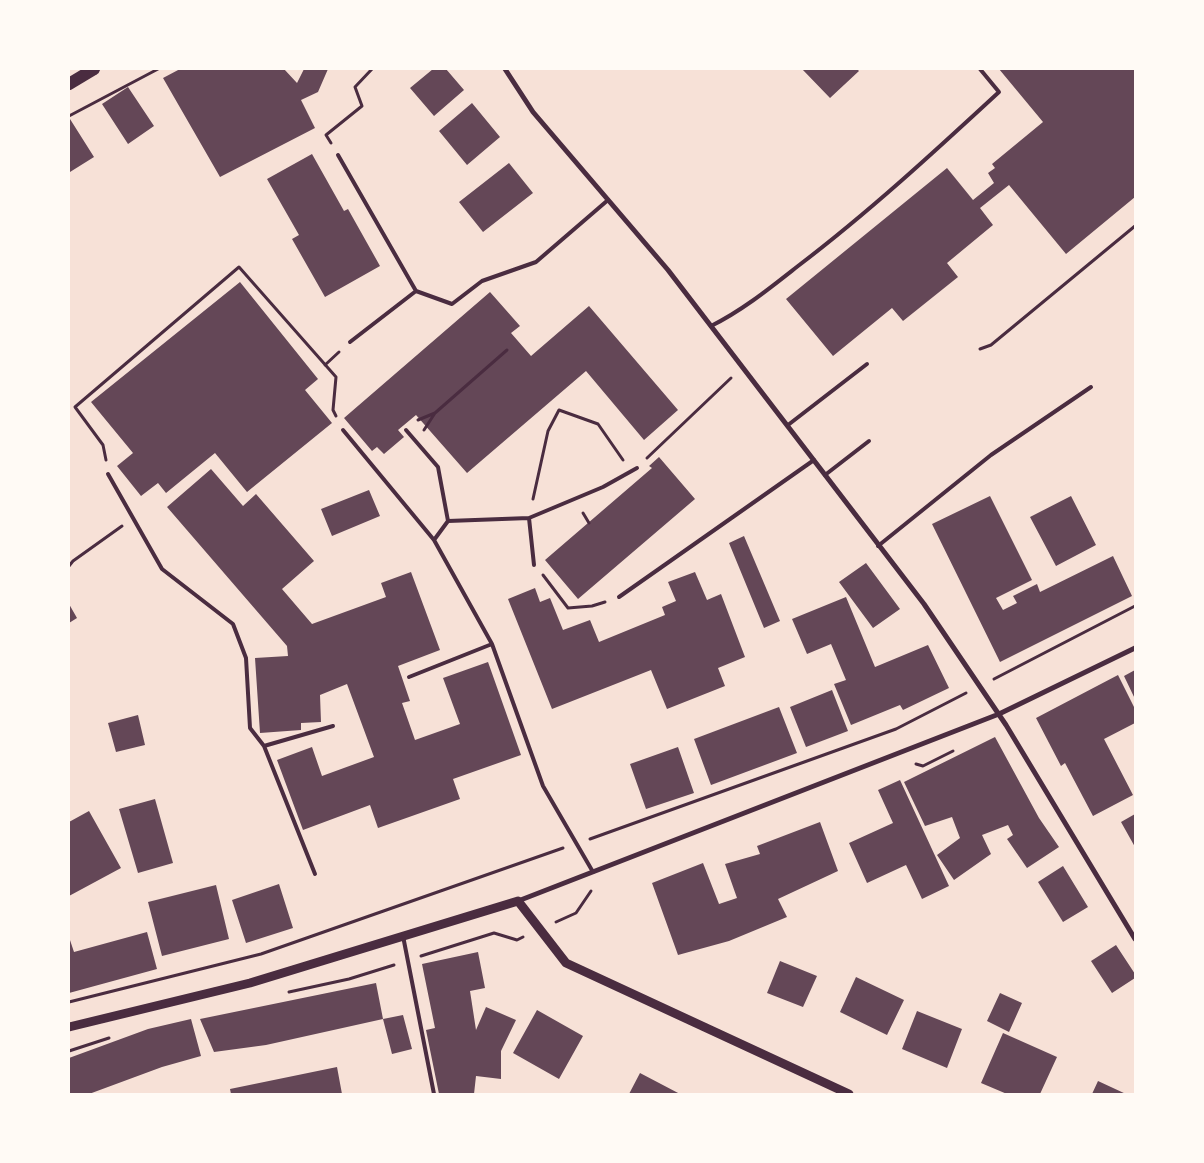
<!DOCTYPE html>
<style>
body{margin:0}
#map{position:relative;width:1204px;height:1163px;overflow:hidden;background:#f7e1d7;font-family:"Open Sans",sans-serif}
canvas{display:block}
.frame{position:absolute;inset:0;border:70px solid #fffaf5;pointer-events:none}
</style>
<div id="map">
<canvas width="1204" height="1163"></canvas>
<div class="frame"></div>
</div>
<script>
const c = document.querySelector('canvas').getContext('2d');
c.lineJoin = 'round';
function paint(path, color) {
  c.fillStyle = color;
  c.fill(path, 'evenodd');
}
function strokePath(path, color, width, dash) {
  c.strokeStyle = color;
  c.lineWidth = width;
  c.lineCap = dash ? 'butt' : 'round';
  c.setLineDash(dash || []);
  c.stroke(path);
}
const building = new Path2D(`
 M180,69H284L297,83L304,69H328L318,92L301,100L315,128L220,177L163,78Z
 M433,69H446L464,90L434,116L410,88Z
 M802,69H857L859,71L830,98Z
 M999,69H1135V197L1066,254L1009,185L980,208L993,225L947,263L958,277L903,321L892,308L833,356L786,299L947,168L973,200L994,183L988,173L995,168L992,164L1043,122Z
 M128,87L154,126L128,144L102,104Z
 M472,103L500,137L467,165L439,131Z
 M70,119L94,157L70,172L69,120Z
 M312,154L344,211L348,209L380,266L325,297L292,239L299,235L267,179Z
 M509,163L533,193L483,232L459,202Z
 M240,282L318,379L305,390L332,423L247,492L215,453L166,493L158,483L141,496L117,466L133,453L91,402Z
 M490,292L520,326L511,333L531,356L589,306L678,410L644,440L586,371L467,473L416,415L398,430L404,437L384,454L377,447L372,451L344,418Z
 M659,457L695,499L578,599L545,560L652,468L649,466Z
 M211,469L243,506L256,494L314,561L282,589L312,624L386,597L381,583L411,572L440,650L398,666L410,701L402,703L415,740L460,724L443,678L488,662L521,755L453,779L460,799L378,828L370,805L303,830L277,760L312,747L322,776L374,757L347,684L320,695L321,722L301,723V730L260,733L255,658L288,656L287,646L167,507Z
 M369,490L380,516L332,536L321,509Z
 M990,496L1032,580L996,598L1003,610L1017,603L1013,596L1037,584L1040,592L1113,556L1132,596L1000,662L932,524Z
 M1071,496L1096,545L1056,566L1030,517Z
 M744,536L780,621L764,628L729,543Z
 M866,563L900,609L873,628L839,582Z
 M695,572L707,600L721,594L745,657L718,668L725,686L667,709L651,670L552,709L508,599L535,588L540,602L550,598L563,630L590,620L599,642L665,615L662,607L676,601L668,582Z
 M846,597L875,667L928,645L949,688L903,710L900,705L851,725L834,684L846,680L831,644L807,654L792,619Z
 M69,604L77,618L69,623Z
 M1135,670V699L1124,676Z
 M1118,675L1135,709V723L1104,739L1133,795L1093,816L1065,763L1061,766L1036,718Z
 M832,690L848,731L806,747L790,707Z
 M779,707L797,753L711,785L694,739Z
 M138,715L145,745L116,752L108,723Z
 M995,737L1039,818L1059,847L1027,868L1007,839L1013,835L1008,825L982,835L991,854L954,880L937,855L960,838L952,817L925,826L904,782Z
 M678,747L694,793L646,809L630,764Z
 M900,780L949,886L922,899L906,865L867,883L849,843L893,823L878,790Z
 M155,799L173,863L138,873L119,809Z
 M89,811L121,868L69,896V822Z
 M1135,814V847L1121,822Z
 M820,822L838,871L778,899L787,917L729,941L678,955L652,883L703,863L719,904L737,898L725,864L760,854L757,846Z
 M1063,866L1088,907L1063,922L1038,882Z
 M279,884L293,928L246,943L232,900Z
 M216,885L229,939L162,956L148,902Z
 M147,932L157,969L69,993V937L74,952Z
 M1116,945L1135,974V978L1112,993L1091,961Z
 M478,952L485,988L470,991L476,1030L486,1007L516,1020L501,1051V1079L476,1076L474,1094H439L426,1030L435,1028L422,964Z
 M780,961L817,976L803,1007L767,993Z
 M856,977L904,1000L887,1035L840,1012Z
 M376,983L383,1019L403,1015L412,1049L392,1054L383,1019L266,1045L214,1052L200,1019Z
 M1000,993L1022,1003L1009,1032L987,1021Z
 M537,1010L583,1036L559,1079L513,1053Z
 M917,1011L962,1029L947,1068L902,1049Z
 M191,1019L201,1056L162,1067L89,1094H69V1058L148,1029Z
 M1003,1033L1057,1057L1040,1094H1007L981,1083Z
 M337,1067L342,1094H231L230,1089Z
 M640,1073L680,1094H629Z
 M1098,1081L1126,1094H1092Z`);
const path = new Path2D(`
 M69,116L158,69
 M331,143L326,135L362,106L355,87L372,69
 M980,349L991,345L1135,226
 M325,365L339,352
 M418,420L435,413L507,350
 M424,430L435,413
 M647,458L731,378
 M106,460L103,445L75,407L239,267L336,377L333,410L336,416
 M533,499L548,431L559,410L598,424L623,460
 M583,513L589,523
 M69,566L73,561L122,526
 M543,575L568,608L592,606L605,602
 M994,679L1135,606
 M916,764L923,766L953,751
 M590,839L896,729L966,693
 M556,922L576,913L591,891
 M421,956L494,933L517,940L523,937
 M289,992L349,979L394,965
 M69,1002L261,954L563,848
 M69,1051L109,1038`);
const service = new Path2D(`
 M338,155L416,291
 M711,326C743,310 770,288 798,266C869,212 934,152 999,92L980,69
 M350,342L416,291L452,304L482,281L536,262L608,200
 M788,425L867,364
 M343,430L434,540L492,644L543,786L593,872
 M406,430L438,467L448,521
 M108,474L162,569L233,624L246,658L250,728L264,746
 M825,475L869,441
 M529,518L534,565
 M434,540L448,521L529,518L603,487L637,468
 M878,546L991,455L1091,387
 M619,597L814,460
 M409,677L492,644
 M315,874L264,746L333,726
 M403,936L434,1094`);
const minor = new Path2D(`
 M505,69L533,112L668,270L924,604L1006,725L1135,939
 M518,901L999,714L1135,648`);
const tertiary = new Path2D(`
 M69,1027L250,983L518,901L566,963L849,1094`);
const primary = new Path2D(`
 M69,84L94,69`);
paint(building, '#644757');
strokePath(path, '#4a2c40', 3);
strokePath(service, '#4a2c40', 4);
strokePath(minor, '#4a2c40', 5);
strokePath(tertiary, '#4a2c40', 9);
strokePath(primary, '#4a2c40', 12);
</script>
